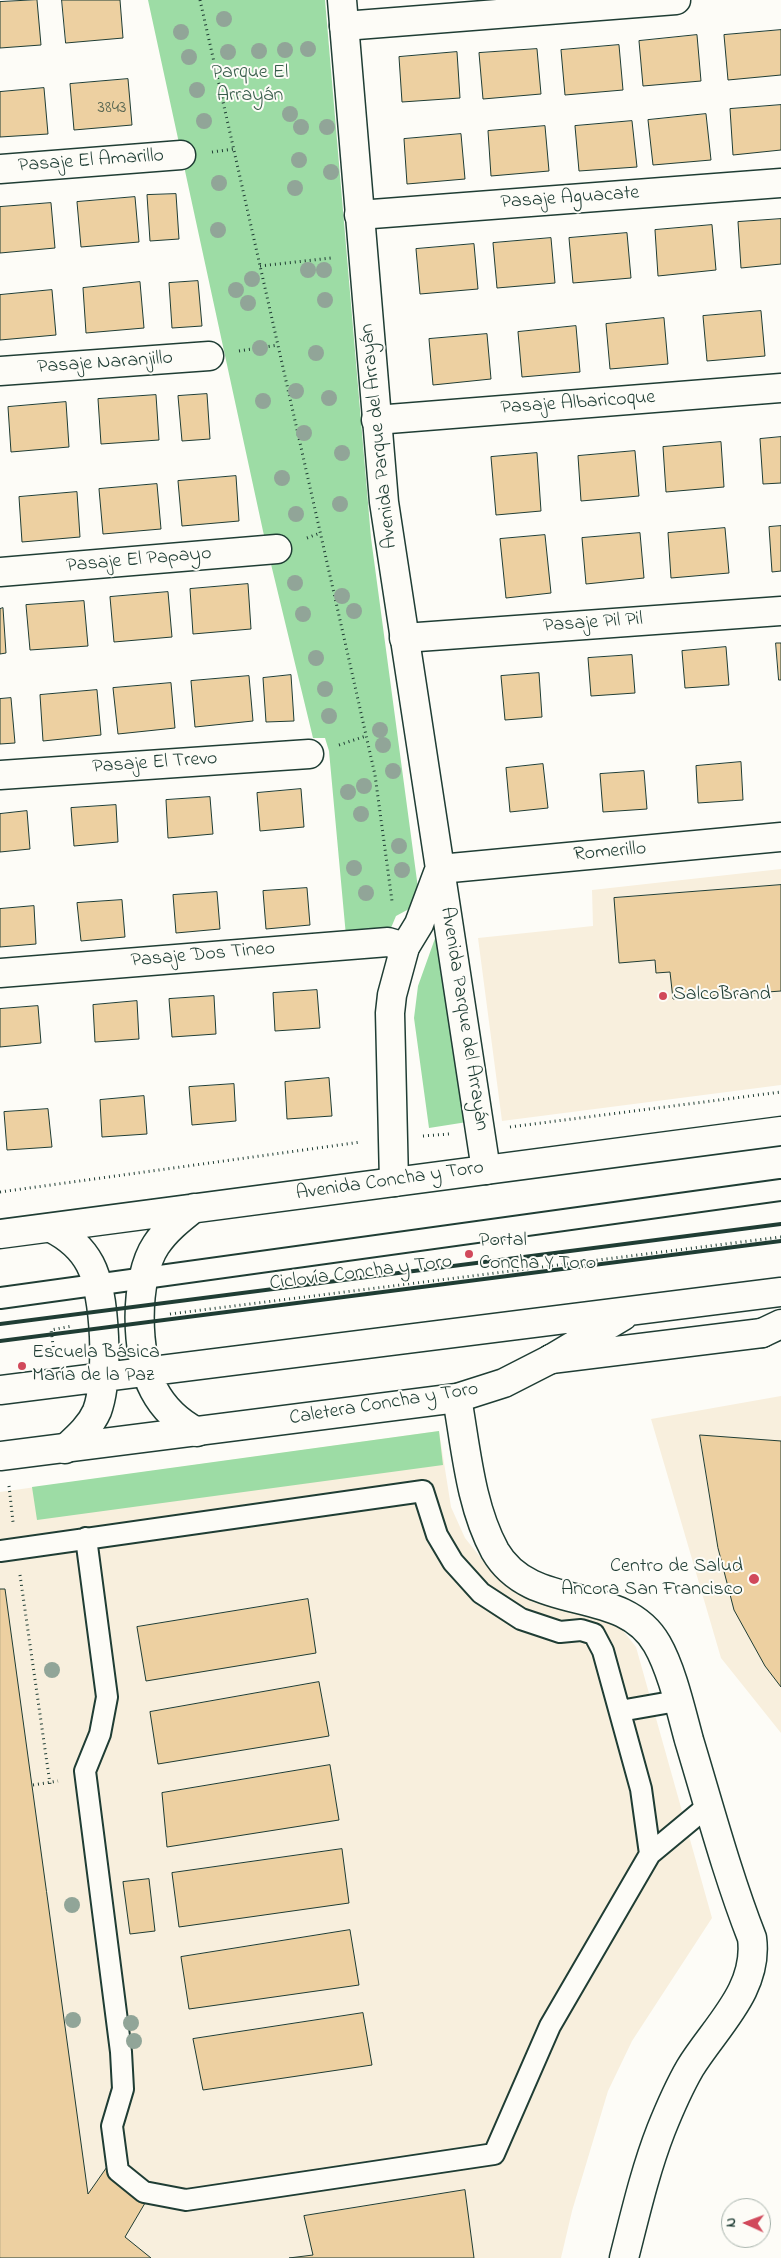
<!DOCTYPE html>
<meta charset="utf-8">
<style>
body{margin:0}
#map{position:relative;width:781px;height:2258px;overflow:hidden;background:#fdfcf7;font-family:"Indie Flower",sans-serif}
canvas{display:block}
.north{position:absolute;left:721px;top:2198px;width:50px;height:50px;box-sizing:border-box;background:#fdfcf7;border:1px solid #a4b0a9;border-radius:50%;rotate:272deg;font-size:14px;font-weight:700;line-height:20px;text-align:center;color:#1f3d34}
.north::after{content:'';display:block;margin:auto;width:18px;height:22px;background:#d1495b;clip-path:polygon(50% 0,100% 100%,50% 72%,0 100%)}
</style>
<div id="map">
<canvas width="781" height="2258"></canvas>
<div class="north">N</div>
</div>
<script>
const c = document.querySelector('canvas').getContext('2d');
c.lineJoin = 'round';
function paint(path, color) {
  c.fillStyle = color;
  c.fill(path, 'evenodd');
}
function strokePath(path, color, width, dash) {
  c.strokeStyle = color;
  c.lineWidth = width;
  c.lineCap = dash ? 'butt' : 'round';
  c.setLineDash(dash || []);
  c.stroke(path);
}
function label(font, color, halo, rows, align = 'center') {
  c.font = font + ' "Indie Flower",sans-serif';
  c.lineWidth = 4;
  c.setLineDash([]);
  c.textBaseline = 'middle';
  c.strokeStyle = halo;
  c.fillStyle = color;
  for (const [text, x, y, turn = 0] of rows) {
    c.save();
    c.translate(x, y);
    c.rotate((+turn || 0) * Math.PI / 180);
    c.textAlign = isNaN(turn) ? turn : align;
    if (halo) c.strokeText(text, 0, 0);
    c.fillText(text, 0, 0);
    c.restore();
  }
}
const built = new Path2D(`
 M781,869V1085L502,1121L478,938L593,926L592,890Z
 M781,1396V1733L721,1658L651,1419Z
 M439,1431L451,1507L465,1538L485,1563L506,1582L617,1623L636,1647L712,1918L632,2041L608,2091L572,2211L561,2258H0V1492Z`);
const green = new Path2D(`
 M148,0H325L371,538L420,903L396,916L388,935L346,936L329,751L325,738H313L263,531Z
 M438,930L467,1122L429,1128L414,1018L418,986Z
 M439,1431L443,1465L37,1520L32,1487Z`);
const building = new Path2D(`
 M37,0L41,45L0,48V2Z
 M62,0H120L123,38L66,43Z
 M781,30V75L728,80L724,35Z
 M697,35L701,81L643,86L639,41Z
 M619,45L623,90L565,95L561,50Z
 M537,49L541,94L483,99L479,53Z
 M457,52L460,98L402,102L399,57Z
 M128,79L132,125L74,130L70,84Z
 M44,88L48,134L0,137V92Z
 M781,105V150L733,155L730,109Z
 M706,114L711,160L653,165L648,120Z
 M632,121L637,167L579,171L575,126Z
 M545,126L549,171L491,176L488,131Z
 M461,134L465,179L407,184L404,139Z
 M176,194L179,239L150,241L147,195Z
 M135,197L139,242L81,247L77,202Z
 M51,203L55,248L0,253V207Z
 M781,219V264L741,268L738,222Z
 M712,225L716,270L658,276L655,230Z
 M627,233L631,278L573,283L569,238Z
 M551,238L555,283L497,288L493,243Z
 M474,244L478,289L420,294L416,249Z
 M198,281L202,326L172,328L169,283Z
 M140,282L144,328L86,333L83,288Z
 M52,290L56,335L0,340V295Z
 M761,311L765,356L707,361L703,316Z
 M664,318L668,364L610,369L606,324Z
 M576,326L580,372L522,377L518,332Z
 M487,334L491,379L433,385L429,339Z
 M207,394L210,439L182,441L178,396Z
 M156,395L159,440L101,444L98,399Z
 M66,402L69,447L11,452L8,407Z
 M781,437V483L763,484L760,439Z
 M721,442L724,487L666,492L663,447Z
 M635,451L639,496L581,501L578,456Z
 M537,453L541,511L496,515L491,457Z
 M236,476L239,521L182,526L178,481Z
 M157,484L161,529L103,534L99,489Z
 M77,492L80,537L22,542L19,497Z
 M781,526V571L772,572L769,527Z
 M725,528L729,573L671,578L668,533Z
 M640,533L644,578L586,584L582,538Z
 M545,535L551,593L506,598L500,539Z
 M248,584L251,629L193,634L190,589Z
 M168,592L172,637L114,642L110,597Z
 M84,601L88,646L30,650L26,605Z
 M3,608L6,653L0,654V609Z
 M776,643H781V680H779Z
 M726,647L729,685L685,688L682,651Z
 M632,655L635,693L591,696L588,658Z
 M539,673L542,717L505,720L501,676Z
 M291,675L294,721L266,722L263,678Z
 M249,676L253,721L195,727L191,681Z
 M171,683L175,728L118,734L113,688Z
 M97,690L101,735L43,741L40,695Z
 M11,698L15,743L0,744V699Z
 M741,762L743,800L698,803L696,766Z
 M543,764L548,808L510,812L506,768Z
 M644,771L647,809L603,812L600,774Z
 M301,789L304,827L260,831L257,793Z
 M210,797L213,834L168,838L166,800Z
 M116,805L118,842L74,846L71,808Z
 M27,811L30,849L0,852V814Z
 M781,885V991L673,999L670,972L656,973L655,960L619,963L614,898Z
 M307,888L310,925L266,929L263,891Z
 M217,892L220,929L176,933L173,895Z
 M122,900L125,937L81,941L77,903Z
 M34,906L36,944L0,947V909Z
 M317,990L320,1028L275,1031L273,993Z
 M214,996L216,1034L172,1037L169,999Z
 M137,1001L139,1039L95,1042L93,1005Z
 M38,1006L41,1043L0,1047V1009Z
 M329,1078L332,1116L287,1119L285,1082Z
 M234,1084L236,1121L192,1125L189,1087Z
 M144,1096L147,1134L102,1137L100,1100Z
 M48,1109L52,1147L7,1150L4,1112Z
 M700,1435L781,1441V1687L765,1666L734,1610L718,1548Z
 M0,1589H5L88,2194L109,2164L148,2198L125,2237L151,2258H0Z
 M308,1599L316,1653L146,1681L137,1627Z
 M319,1682L329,1736L158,1764L150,1712Z
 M330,1765L339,1820L167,1847L162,1793Z
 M342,1849L349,1903L179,1927L172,1873Z
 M149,1879L155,1931L130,1934L123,1882Z
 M350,1930L359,1985L189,2009L181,1957Z
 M363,2013L372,2065L203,2090L193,2039Z
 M465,2190L474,2258H289L313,2255L304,2216Z`);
const path = new Path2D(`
 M200,0L375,775L392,901
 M212,152L234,149
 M260,266L331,258
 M239,351L278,345
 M307,538L320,533
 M339,745L366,736
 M510,1127L781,1092
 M423,1136L449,1134
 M0,1192L361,1142
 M170,1314L781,1237
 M54,1352L51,1330L72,1326
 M9,1486L13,1522
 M20,1575L50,1784
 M33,1785L58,1781`);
const lane = new Path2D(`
 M0,1298L781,1190
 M86,1538L107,1697L100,1734L85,1771L121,2052L123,2089L112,2126L118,2171L144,2192L186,2200L494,2154L550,2026L650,1854L709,1805
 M0,1551L423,1491L437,1535L453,1562L481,1593L521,1619L560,1632L581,1630L594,1634L603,1651L641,1789L650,1854
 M620,1711L677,1701`);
const street = new Path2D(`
 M344,26L676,0
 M0,169L181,155
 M359,215L781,183
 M0,371L209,356
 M376,420L781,388
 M0,572L277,549
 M404,638L781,611
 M0,775L309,754
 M440,869L781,837
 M0,973L388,942L405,947
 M551,1359L762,1333
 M457,1398C466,1448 470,1505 495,1551C532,1615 622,1583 657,1644C672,1670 681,1711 689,1740C709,1806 727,1874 752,1938C759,1990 715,2027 690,2068C679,2087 669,2110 661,2130C645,2171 635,2215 624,2258`);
const secondary = new Path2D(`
 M342,0L384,502L486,1170
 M394,1182L390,1013L392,995L405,947L419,924L438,873
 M0,1456L457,1398L504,1383L551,1359`);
const primary = new Path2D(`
 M194,1208C180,1219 166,1230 156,1245C134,1278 135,1355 154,1390C164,1409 178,1422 197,1432
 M51,1228C67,1236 81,1247 90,1264C106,1294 109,1379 97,1411C90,1427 77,1438 65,1449
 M0,1234L781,1131
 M762,1333L781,1324
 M551,1359L623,1316
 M0,1390L781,1292`);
const rail = new Path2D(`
 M0,1324L781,1224
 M0,1341L781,1241`);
const trees = [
 [224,19],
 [181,32],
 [308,49],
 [285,50],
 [259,51],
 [228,52],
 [189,57],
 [197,90],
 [290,114],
 [204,121],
 [301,127],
 [327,127],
 [299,160],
 [331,172],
 [219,183],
 [295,188],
 [218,230],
 [308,270],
 [324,270],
 [252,279],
 [236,290],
 [325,300],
 [248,303],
 [260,348],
 [316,353],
 [296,391],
 [329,398],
 [263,401],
 [304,433],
 [342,453],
 [282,478],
 [340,504],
 [296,514],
 [295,583],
 [342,596],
 [354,611],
 [303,614],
 [316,658],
 [325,689],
 [329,716],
 [380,730],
 [383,745],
 [393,771],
 [364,786],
 [348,792],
 [361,814],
 [399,846],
 [354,868],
 [402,870],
 [366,893],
 [52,1670],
 [72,1905],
 [73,2020],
 [131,2023],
 [134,2041]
];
const markers = [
 [663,996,5,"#d1495b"],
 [469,1254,5,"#d1495b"],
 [22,1366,5,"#d1495b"],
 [754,1579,6,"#d1495b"]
];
const numberNames = [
 ["3843",112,109]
];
const parkNames = [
 ["Parque El",250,74],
 ["Arrayán",250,97]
];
const streetNames = [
 ["Pasaje El Amarillo",91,162,-4],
 ["Pasaje Aguacate",570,199,-4],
 ["Pasaje Naranjillo",105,364,-4],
 ["Pasaje Albaricoque",578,404,-4],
 ["Avenida Parque del Arrayán",380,436,-96],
 ["Pasaje El Papayo",139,561,-5],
 ["Pasaje Pil Pil",593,624,-4],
 ["Pasaje El Trevo",155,764,-4],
 ["Romerillo",610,853,-5],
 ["Pasaje Dos Tineo",203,956,-5],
 ["Avenida Parque del Arrayán",463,1019,81],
 ["Avenida Concha y Toro",390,1182,-8],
 ["Ciclovía Concha y Toro",361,1274,-7],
 ["Caletera Concha y Toro",384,1405,-9]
];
const poiNames = [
 ["SalcoBrand",673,996],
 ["Portal",479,1242],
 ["Concha Y Toro",479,1265],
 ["Escuela Básica",32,1354],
 ["María de la Paz",32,1377],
 ["Centro de Salud",743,1568,"right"],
 ["Ancora San Francisco",743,1591,"right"]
];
paint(built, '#f8efdd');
paint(green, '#9ddca5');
paint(building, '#edd0a1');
strokePath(building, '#1f3d34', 1);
strokePath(lane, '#1f3d34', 24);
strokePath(street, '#1f3d34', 31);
strokePath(secondary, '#1f3d34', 31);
strokePath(primary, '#1f3d34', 31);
strokePath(path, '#1f3d34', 3, [1, 4]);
strokePath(lane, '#fdfcf7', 20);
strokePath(street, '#fdfcf7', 28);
strokePath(secondary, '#fdfcf7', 28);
strokePath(primary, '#fdfcf7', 28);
strokePath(rail, '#1f3d34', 4);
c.fillStyle = '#91a598';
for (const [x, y] of trees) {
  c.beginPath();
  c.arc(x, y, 8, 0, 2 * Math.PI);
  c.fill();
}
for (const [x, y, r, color] of markers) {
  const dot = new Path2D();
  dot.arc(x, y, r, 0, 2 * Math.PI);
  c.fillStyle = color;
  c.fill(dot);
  strokePath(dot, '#fdfcf7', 2);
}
label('18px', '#52624f', null, numberNames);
label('20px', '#385d4b', '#fdfcf7', parkNames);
label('20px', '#1f3d34', '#fdfcf7', streetNames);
label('20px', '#1f3d34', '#fdfcf7', poiNames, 'left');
</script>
